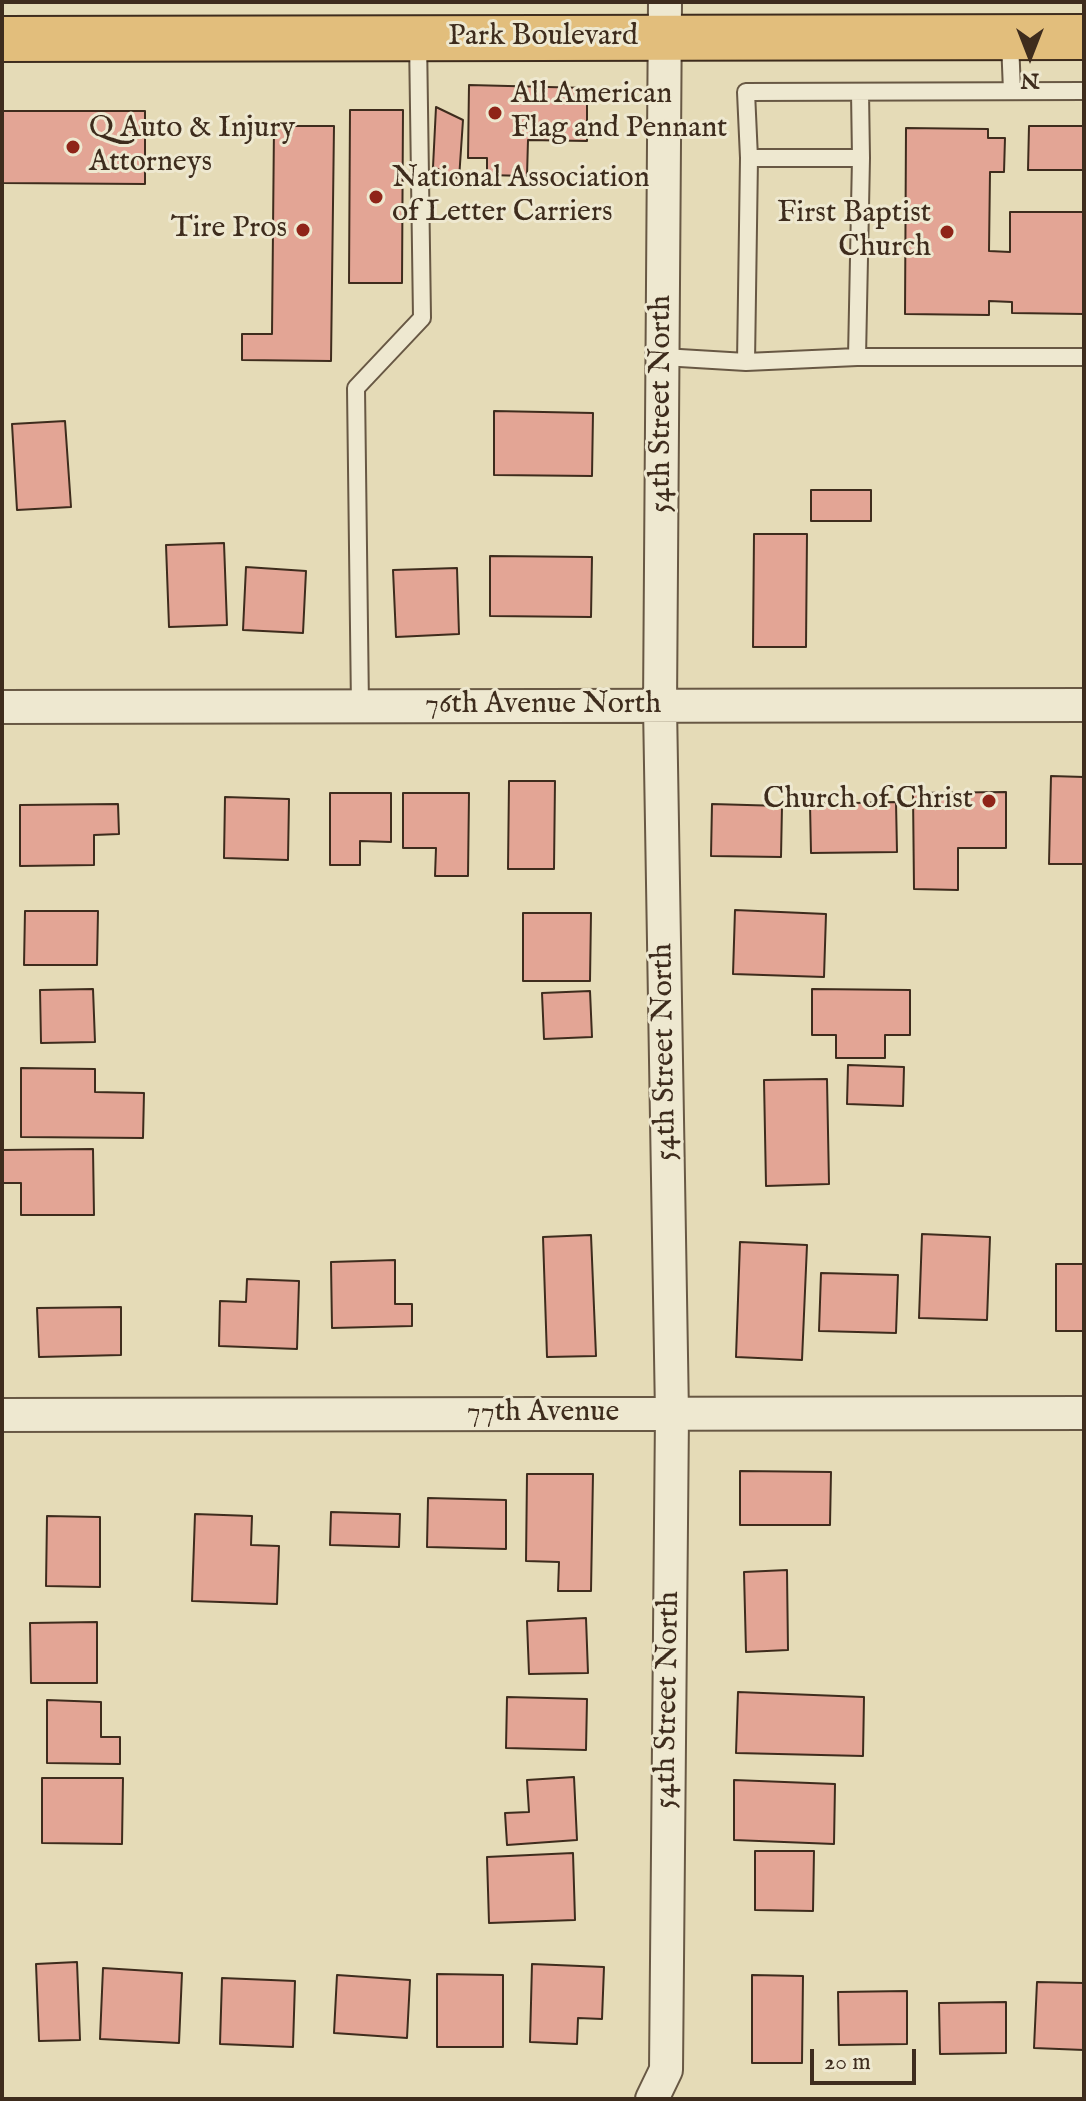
<!DOCTYPE html>
<style>
body{margin:0}
#map{position:relative;width:1086px;height:2101px;overflow:hidden;background:#e5dbb7;font-family:"IM FELL English",serif}
canvas{display:block}
.frame{position:absolute;inset:0;border:4px solid #3e2c1d;pointer-events:none}
.north{position:absolute;left:990px;top:16px;width:80px;height:80px;-webkit-text-stroke:6px #eee8d0;paint-order:stroke;rotate:180deg;font-size:22px;font-weight:700;line-height:32px;text-align:center;color:#3e2c1d}
.north::after{content:'';display:block;margin:auto;width:28px;height:36px;background:#3e2c1d;clip-path:polygon(50% 0,100% 100%,50% 72%,0 100%)}
.scale{position:absolute;left:810px;top:2049px;width:106px;height:36px;box-sizing:border-box;border:4px solid #3e2c1d;border-top:0;padding-left:10px;font-size:24px;line-height:28px;white-space:nowrap;color:#3e2c1d;-webkit-text-stroke:6px #eee8d0;paint-order:stroke}
</style>
<div id="map">
<canvas width="1086" height="2101"></canvas>
<div class="frame"></div>
<div class="north">N</div>
<div class="scale">20 m</div>
</div>
<script>
const c = document.querySelector('canvas').getContext('2d');
c.lineJoin = 'round';
function paint(path, color) {
  c.fillStyle = color;
  c.fill(path, 'evenodd');
}
function strokePath(path, color, width, dash) {
  c.strokeStyle = color;
  c.lineWidth = width;
  c.lineCap = dash ? 'butt' : 'round';
  c.setLineDash(dash || []);
  c.stroke(path);
}
function label(font, color, halo, rows, align = 'center') {
  c.font = font + ' "IM FELL English",serif';
  c.lineWidth = 6;
  c.setLineDash([]);
  c.textBaseline = 'middle';
  c.strokeStyle = halo;
  c.fillStyle = color;
  for (const [text, x, y, turn = 0] of rows) {
    c.save();
    c.translate(x, y);
    c.rotate((+turn || 0) * Math.PI / 180);
    c.textAlign = isNaN(turn) ? turn : align;
    if (halo) c.strokeText(text, 0, 0);
    c.fillText(text, 0, 0);
    c.restore();
  }
}
const building = new Path2D(`
 M469,85L587,88V141L528,140L527,176L487,175V158H468Z
 M436,107L463,120L459,179L433,167Z
 M350,110H403L402,283H349Z
 M2,111H145V184L2,183Z
 M274,126H334L331,361L242,360V334H272Z
 M1029,126H1084V170H1028Z
 M906,128L988,129V138H1005L1004,172H990L989,251L1010,252V212H1084V314L1012,313V302L989,301V315L905,314Z
 M494,411L593,413L592,476L494,475Z
 M65,421L71,507L17,510L12,424Z
 M811,490H871V521H811Z
 M754,534H807L806,647H753Z
 M224,543L227,625L169,627L166,545Z
 M490,556L592,557L591,617L490,616Z
 M246,567L306,571L303,633L243,630Z
 M457,568L459,634L396,637L393,570Z
 M1051,776L1084,777V864H1049Z
 M509,781H555L554,869H508Z
 M1006,792V848H958V890L914,889L913,793Z
 M330,793H391V842L360,841V865H330Z
 M403,793H469L468,876H435L436,848H403Z
 M225,797L289,799L288,860L224,858Z
 M896,802L897,852L811,853L810,804Z
 M118,804L119,834L94,835V865L20,866V805Z
 M712,804L782,806L781,857L711,856Z
 M735,910L826,914L824,977L733,974Z
 M25,911H98L97,965H24Z
 M523,913H591L590,981H523Z
 M93,989L95,1042L41,1043L40,990Z
 M812,989L910,990V1035H885V1058H836V1035H812Z
 M590,991L592,1037L544,1039L542,993Z
 M848,1065L904,1067L903,1106L847,1104Z
 M21,1068L95,1069V1092L144,1093L143,1138L21,1137Z
 M827,1079L829,1184L766,1186L764,1080Z
 M93,1149L94,1215H21V1183H2V1150Z
 M922,1234L990,1237L987,1320L919,1318Z
 M591,1235L596,1356L547,1357L543,1237Z
 M740,1242L807,1245L802,1360L736,1357Z
 M395,1260V1304H412V1326L332,1328L331,1262Z
 M1056,1264H1084V1331H1056Z
 M821,1273L898,1275L896,1333L819,1331Z
 M247,1279L299,1281L297,1349L219,1346L220,1301L246,1302Z
 M121,1307V1355L39,1357L37,1308Z
 M740,1471L831,1472L830,1525H740Z
 M527,1474H593L591,1591H558L559,1562L526,1561Z
 M428,1498L506,1500V1549L427,1547Z
 M331,1512L400,1514L399,1547L330,1545Z
 M195,1514L252,1516L251,1545L279,1546L277,1604L192,1601Z
 M47,1516L100,1517V1587L46,1586Z
 M787,1570L788,1650L746,1652L744,1572Z
 M586,1618L588,1673L529,1674L527,1621Z
 M97,1622V1683H31L30,1623Z
 M738,1692L864,1697L863,1756L736,1753Z
 M507,1697L587,1699L586,1750L506,1748Z
 M47,1700L101,1702V1737H120V1764L47,1763Z
 M574,1777L577,1840L507,1845L505,1813L529,1812L527,1780Z
 M42,1778H123L122,1844L42,1843Z
 M734,1780L835,1784L834,1844L734,1840Z
 M755,1851H814L813,1911L755,1910Z
 M573,1853L575,1920L489,1923L487,1857Z
 M77,1962L80,2040L39,2041L36,1964Z
 M532,1964L604,1967L602,2019L578,2018L577,2044L530,2042Z
 M103,1968L182,1973L179,2043L100,2039Z
 M437,1974L503,1975V2047H437Z
 M337,1975L410,1980L407,2038L334,2033Z
 M752,1975L803,1976L802,2063H752Z
 M222,1978L295,1981L293,2047L220,2044Z
 M1037,1982L1084,1983V2050L1034,2048Z
 M907,1991V2044L839,2045L838,1992Z
 M1006,2002V2053L940,2054L939,2003Z`);
const service = new Path2D(`
 M1010,41L1012,91
 M860,92L861,158
 M749,158L746,92L1084,91
 M663,357L746,362L857,357H1084
 M746,362L749,158H861L857,357
 M360,707L356,388L422,318L418,38`);
const minor = new Path2D(`
 M2,707L1084,705
 M2,1415L1084,1413
 M652,2099L666,2070L672,1414L660,706L665,2`);
const primary = new Path2D(`
 M2,39L1084,37`);
const markers = [
 [495,113,8,"#8f2418"],
 [73,147,8,"#8f2418"],
 [376,197,8,"#8f2418"],
 [303,230,8,"#8f2418"],
 [947,232,8,"#8f2418"],
 [989,801,8,"#8f2418"]
];
const streetNames = [
 ["Park Boulevard",543,38],
 ["54th Street North",663,404,-90],
 ["76th Avenue North",543,706],
 ["54th Street North",666,1052,-91],
 ["77th Avenue",543,1414],
 ["54th Street North",669,1700,-89]
];
const poiNames = [
 ["All American",511,96],
 ["Flag and Pennant",511,130],
 ["Q Auto & Injury",89,130],
 ["Attorneys",89,164],
 ["National Association",392,180],
 ["of Letter Carriers",392,214],
 ["First Baptist",931,215,"right"],
 ["Church",931,249,"right"],
 ["Tire Pros",287,230,"right"],
 ["Church of Christ",973,801,"right"]
];
paint(building, '#e3a595');
strokePath(building, '#3e2c1d', 2);
strokePath(service, '#685844', 20);
strokePath(minor, '#685844', 36);
strokePath(primary, '#3e2c1d', 48);
strokePath(service, '#eee8d0', 16);
strokePath(minor, '#eee8d0', 32);
strokePath(primary, '#e2be7c', 44);
for (const [x, y, r, color] of markers) {
  const dot = new Path2D();
  dot.arc(x, y, r, 0, 2 * Math.PI);
  c.fillStyle = color;
  c.fill(dot);
  strokePath(dot, '#eee8d0', 3);
}
label('30px', '#3e2c1d', '#eee8d0', streetNames);
label('30px', '#3e2c1d', '#eee8d0', poiNames, 'left');
</script>
